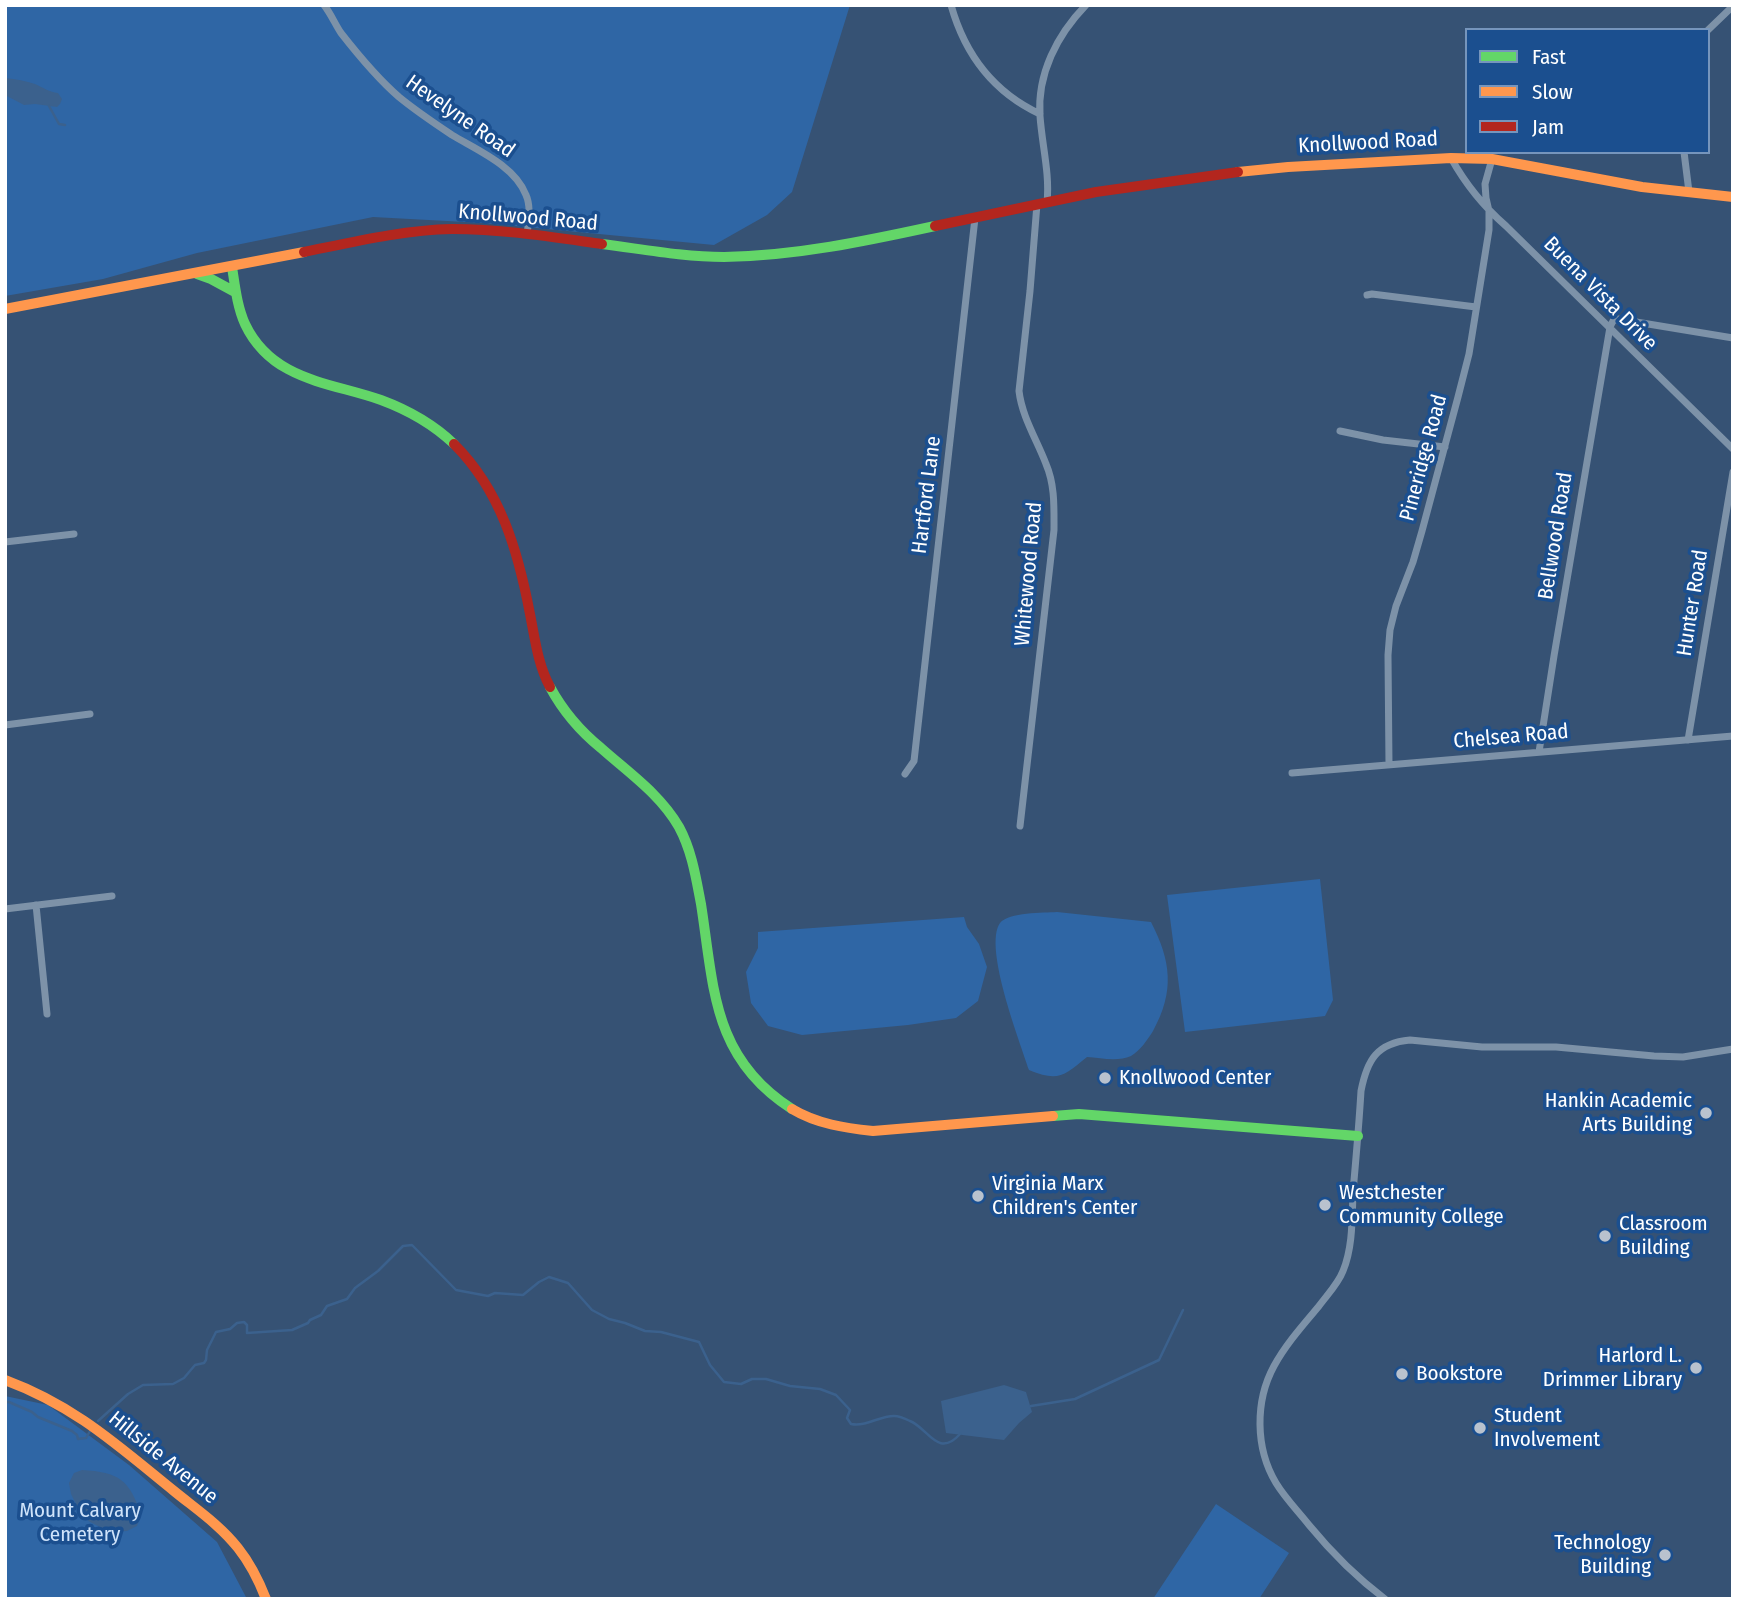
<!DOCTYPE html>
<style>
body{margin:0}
#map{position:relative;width:1738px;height:1604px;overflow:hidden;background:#365274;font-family:"Fira Sans Condensed",sans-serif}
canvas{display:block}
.frame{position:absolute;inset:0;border:7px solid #fff;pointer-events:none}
.legend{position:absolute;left:1465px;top:28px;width:245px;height:126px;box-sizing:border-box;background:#1b4f8f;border:2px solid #7695bc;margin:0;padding:9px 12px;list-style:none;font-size:21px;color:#fff}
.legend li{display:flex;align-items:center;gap:14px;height:35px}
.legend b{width:35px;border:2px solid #7695bc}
</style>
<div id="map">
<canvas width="1738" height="1604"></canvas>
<div class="frame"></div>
<ul class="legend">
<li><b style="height:9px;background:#63d668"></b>Fast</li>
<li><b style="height:9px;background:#ff974d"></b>Slow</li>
<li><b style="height:9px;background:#b3261e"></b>Jam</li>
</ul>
</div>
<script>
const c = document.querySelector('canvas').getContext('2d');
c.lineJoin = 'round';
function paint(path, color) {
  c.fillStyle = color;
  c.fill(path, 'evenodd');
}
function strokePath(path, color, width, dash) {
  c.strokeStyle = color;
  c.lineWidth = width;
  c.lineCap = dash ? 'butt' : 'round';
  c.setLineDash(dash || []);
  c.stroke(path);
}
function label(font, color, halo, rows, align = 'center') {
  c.font = font + ' "Fira Sans Condensed",sans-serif';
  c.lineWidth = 7;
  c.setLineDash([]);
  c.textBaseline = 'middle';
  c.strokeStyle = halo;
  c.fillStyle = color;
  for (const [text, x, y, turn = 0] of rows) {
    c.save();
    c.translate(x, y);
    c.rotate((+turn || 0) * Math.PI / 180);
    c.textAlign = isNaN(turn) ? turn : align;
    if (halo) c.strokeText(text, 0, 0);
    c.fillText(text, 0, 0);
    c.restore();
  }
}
const green = new Path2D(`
 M5,5H850L792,192L767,215L714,245L484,223L373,217L197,253L103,279L5,296Z
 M1320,879L1333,1000L1325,1016L1185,1032L1167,895Z
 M1057,912L1151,922C1171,961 1175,991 1153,1031C1148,1039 1140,1051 1131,1056C1118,1062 1101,1058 1087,1057C1064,1076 1058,1082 1029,1070C1020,1042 983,947 1000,923C1009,912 1043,913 1057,912Z
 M964,917L967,927L979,944L987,967L978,1001L956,1018L908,1025L802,1035L768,1026L751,1003L746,972L758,948V932Z
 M5,1396L48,1405L129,1465L217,1542L247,1599H5Z
 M1216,1504L1289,1553L1259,1599H1153Z`);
const water = new Path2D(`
 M5,78C16,79 26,81 35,84C44,88 49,92 58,93L62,99L60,104L57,107L35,104L24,105L5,95Z
 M1004,1385L1026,1392L1032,1412L1019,1423L1004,1440L946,1433L941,1401Z
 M82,1470C119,1472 130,1480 141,1515L137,1526L127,1531L110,1532L90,1522L81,1514L71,1494L69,1483L74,1473Z`);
const stream = new Path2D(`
 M49,106L59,124L65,125
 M5,1402H9L32,1412L38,1417L72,1431L77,1435L78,1439L86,1438L90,1431
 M1031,1406L1075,1399L1159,1360L1183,1310
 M98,1421L128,1394L143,1385L173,1384L184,1378L195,1365L204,1363L206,1360L207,1350L216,1332L230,1329L237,1323L244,1322L247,1325V1333L292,1330L308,1323L310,1320L321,1315L327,1306L347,1299L355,1288L378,1271L403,1246L412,1245L456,1290L488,1296L495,1293L523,1295L539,1282L549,1277L568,1283L592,1310L609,1319L625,1323L645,1331L661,1332L699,1342L710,1365L724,1382L741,1384L752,1379H766L790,1386L820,1389L836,1395L850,1410L847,1418L851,1424C866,1427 879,1416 894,1416C898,1416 906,1419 910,1421C928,1428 938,1459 960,1434`);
const street = new Path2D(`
 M324,5C331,14 335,24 341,33C359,56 377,78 399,97C416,111 434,123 452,135C477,150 515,166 526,195C531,206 529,222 527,233
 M951,5C965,55 993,92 1040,114
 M1708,30L1733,6
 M1684,152L1689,192
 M1451,158C1466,185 1483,206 1506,226L1733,449
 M1047,202C1050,174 1042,145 1040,116C1037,74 1057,35 1086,5
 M1367,295L1372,294L1476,307
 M1340,431L1383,440L1445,447
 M5,542L74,534
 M5,725L90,714
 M1688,740L1733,472
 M1539,752L1554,656L1610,327L1613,321L1618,319L1733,338
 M1389,765L1388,655L1390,630L1396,606L1413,562L1422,531L1458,397L1469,354L1489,230V211L1486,198L1485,184L1492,159
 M1292,773L1733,736
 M905,774L914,761L975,218
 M1020,826L1054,530C1054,507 1055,485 1046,464C1037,440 1022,417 1019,391L1030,291L1037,204
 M36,905L47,1014
 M5,909L112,896
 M1385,1599C1356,1577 1332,1553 1309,1525C1298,1511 1285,1498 1276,1483C1255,1448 1255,1401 1274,1366C1286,1344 1303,1325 1319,1306C1327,1295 1338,1284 1343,1271C1353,1247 1352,1218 1353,1192C1356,1158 1359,1125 1361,1091C1367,1060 1377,1043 1410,1040L1482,1047H1556L1654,1056L1683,1057L1733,1049`);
const fast = new Path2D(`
 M602,244C642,249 683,257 724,257C795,256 866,241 935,226
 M232,267C235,286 237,306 245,324C272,381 330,382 381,400C408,410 433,424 454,444
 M197,274L211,279L235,292
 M550,687C563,711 580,731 601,748C629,773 660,794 679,827C692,851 696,878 701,904C714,987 712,1058 792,1109
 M1053,1116L1079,1114L1358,1136`);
const slow = new Path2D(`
 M1238,172L1288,167L1451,158L1492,159L1642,187L1733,197
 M5,309L304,252
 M792,1109C817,1124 845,1128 873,1131L1053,1116
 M5,1380C75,1406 117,1445 174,1491C196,1509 220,1525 238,1548C250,1563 259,1581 266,1599`);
const jam = new Path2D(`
 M935,226L1096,192L1238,172
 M304,252C353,242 403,230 452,229C503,229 552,237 602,244
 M454,444C501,491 518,551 530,614C535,639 538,665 550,687`);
const markers = [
 [1105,1078,7,"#b9c2ce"],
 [1706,1113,7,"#b9c2ce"],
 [978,1196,7,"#b9c2ce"],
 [1325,1205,7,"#b9c2ce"],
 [1605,1236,7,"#b9c2ce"],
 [1696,1368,7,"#b9c2ce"],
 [1402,1374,7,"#b9c2ce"],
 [1480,1428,7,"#b9c2ce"],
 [1665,1555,7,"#b9c2ce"]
];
const streetNames = [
 ["Hevelyne Road",460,117,35],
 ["Knollwood Road",1368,143,-3],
 ["Knollwood Road",528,218,5],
 ["Buena Vista Drive",1600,294,45],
 ["Pineridge Road",1424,458,-75],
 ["Hartford Lane",927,495,-83],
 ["Bellwood Road",1556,536,-81],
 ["Whitewood Road",1029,574,-85],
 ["Hunter Road",1693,603,-81],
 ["Chelsea Road",1511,737,-5],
 ["Hillside Avenue",163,1458,39]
];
const poiNames = [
 ["Knollwood Center",1119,1078],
 ["Hankin Academic",1692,1101,"right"],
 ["Arts Building",1692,1125,"right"],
 ["Virginia Marx",992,1184],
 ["Children's Center",992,1208],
 ["Westchester",1339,1193],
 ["Community College",1339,1217],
 ["Classroom",1619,1224],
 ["Building",1619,1248],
 ["Harlord L.",1682,1356,"right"],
 ["Drimmer Library",1682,1380,"right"],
 ["Bookstore",1416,1374],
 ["Student",1494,1416],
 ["Involvement",1494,1440],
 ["Technology",1651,1543,"right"],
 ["Building",1651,1567,"right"]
];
const parkNames = [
 ["Mount Calvary",80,1511],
 ["Cemetery",80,1535]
];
paint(green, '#2f66a5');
paint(water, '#3b618d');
strokePath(stream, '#3b618d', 2.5);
strokePath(street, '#7d92a8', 7);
strokePath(fast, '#63d668', 10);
strokePath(slow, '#ff974d', 10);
strokePath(jam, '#b3261e', 10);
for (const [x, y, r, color] of markers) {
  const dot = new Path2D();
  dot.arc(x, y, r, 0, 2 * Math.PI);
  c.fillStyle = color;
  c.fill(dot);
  strokePath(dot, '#1b4f8f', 2.5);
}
label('21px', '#fff', '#1b4f8f', streetNames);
label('21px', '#fff', '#1b4f8f', poiNames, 'left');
label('21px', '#cfe3fa', '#1b4f8f', parkNames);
</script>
